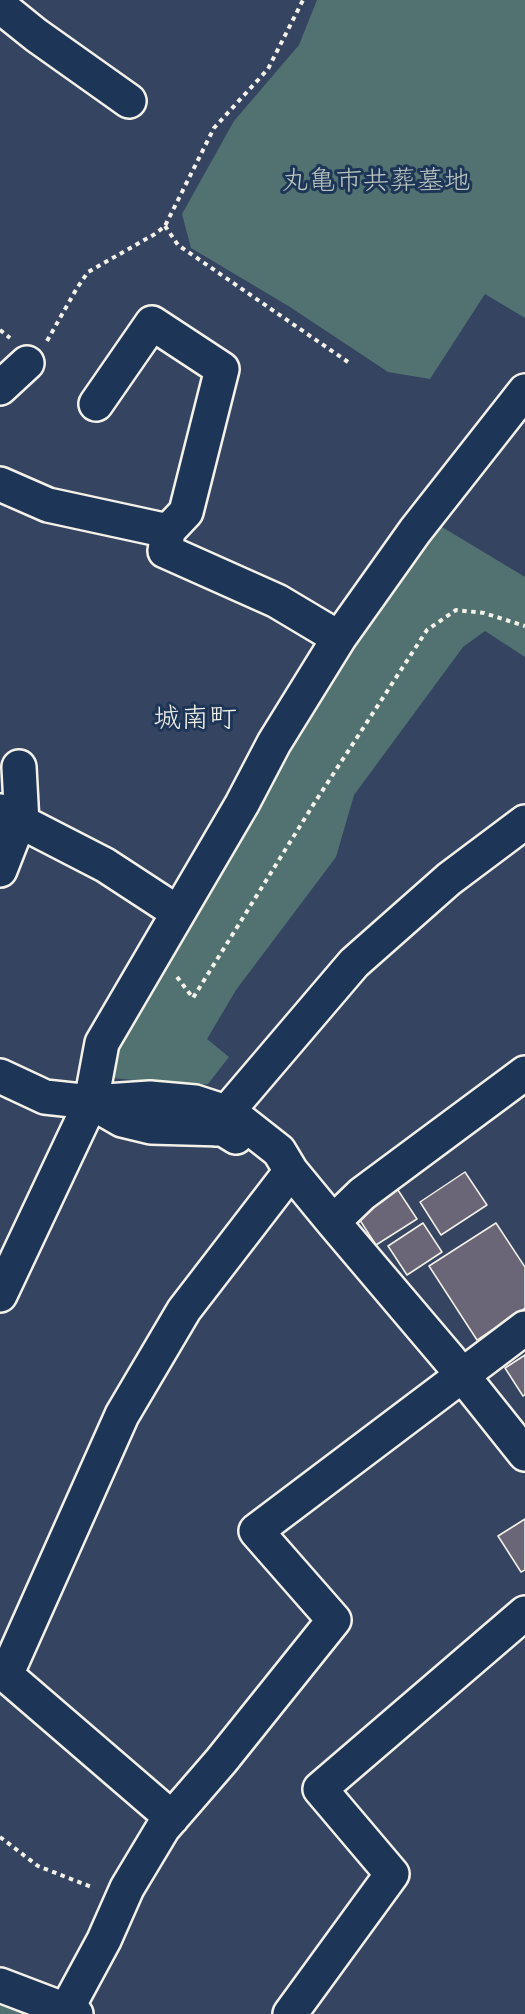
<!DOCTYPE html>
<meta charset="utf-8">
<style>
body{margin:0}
canvas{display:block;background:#344461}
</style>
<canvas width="525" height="2014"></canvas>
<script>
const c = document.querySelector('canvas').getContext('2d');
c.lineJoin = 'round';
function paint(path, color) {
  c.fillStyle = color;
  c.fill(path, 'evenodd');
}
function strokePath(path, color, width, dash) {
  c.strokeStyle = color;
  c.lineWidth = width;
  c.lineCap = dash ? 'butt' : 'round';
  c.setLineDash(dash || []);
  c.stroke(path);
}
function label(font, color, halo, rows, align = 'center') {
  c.font = font + ' "Indie Flower","Klee One",sans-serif';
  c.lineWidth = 6;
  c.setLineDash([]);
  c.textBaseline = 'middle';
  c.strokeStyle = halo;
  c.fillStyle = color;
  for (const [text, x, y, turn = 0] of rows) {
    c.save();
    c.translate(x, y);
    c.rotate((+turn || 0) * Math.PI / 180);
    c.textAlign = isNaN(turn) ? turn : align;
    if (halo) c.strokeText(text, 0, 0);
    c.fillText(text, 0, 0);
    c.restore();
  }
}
const green = new Path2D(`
 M317,0H525V318L485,294L430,379L388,372L290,307L191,248L182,214L234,121L299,45Z
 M432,521L525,577V657L485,631L463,647L354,795L336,857L236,990L207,1039L229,1057L208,1084L193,1086L113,1078L94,1083L260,784Z
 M0,2003L32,2014H0Z`);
const building = new Path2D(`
 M465,1172L487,1205L441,1235L420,1202Z
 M392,1181L417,1219L376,1245L352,1208Z
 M423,1223L442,1252L407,1275L388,1246Z
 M496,1223L525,1267V1308L477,1340L429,1266Z
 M525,1355V1395L523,1396L505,1368Z
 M525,1519V1570L521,1572L498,1536Z`);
const path = new Path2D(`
 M165,226L178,245L348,362
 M0,330L10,338
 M47,341L77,288L88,272L155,234L165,226L214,128L268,69L303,0
 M177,977L193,998L315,802L427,630L456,610L484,613L525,626
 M0,1837L38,1866L94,1888`);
const minor = new Path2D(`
 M0,6L36,35L129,101
 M0,388L27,363
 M96,404L152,323L222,369L186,512L168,531
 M0,484L48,505L168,531L165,551L277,601L339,638
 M0,811L105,865L177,912
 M0,870L16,829L22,823L19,767
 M0,1076L45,1097L91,1102L150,1098L195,1102L232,1114L279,1151L291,1171L333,1222L450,1360L525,1454
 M94,1104L122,1120L151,1127L223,1129L236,1137
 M216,1129L227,1112L354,963L449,879L525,822
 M333,1222L362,1194L525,1073
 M0,1295L91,1102L102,1043L242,804L274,743L339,638L415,531L525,391
 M172,1818L6,1675L122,1415L184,1310L291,1171
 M0,1985L76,2014
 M64,2014L104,1940L127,1888L163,1828L221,1761L334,1620L256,1531L525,1328
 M290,2014L392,1874L320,1789L525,1613`);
const parkNames = [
 ["丸亀市共葬墓地",376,185]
];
const neighbourhoodNames = [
 ["城南町",195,722]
];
paint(green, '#517271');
paint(building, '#6a6677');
strokePath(building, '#f4f1e8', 1.5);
strokePath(minor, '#f4f1e8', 38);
strokePath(path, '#f4f1e8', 4, [4.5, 4.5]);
strokePath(minor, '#1d3557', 33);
label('27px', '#bbc5be', '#1d3557', parkNames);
label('28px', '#f4f1e8', '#1d3557', neighbourhoodNames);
</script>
